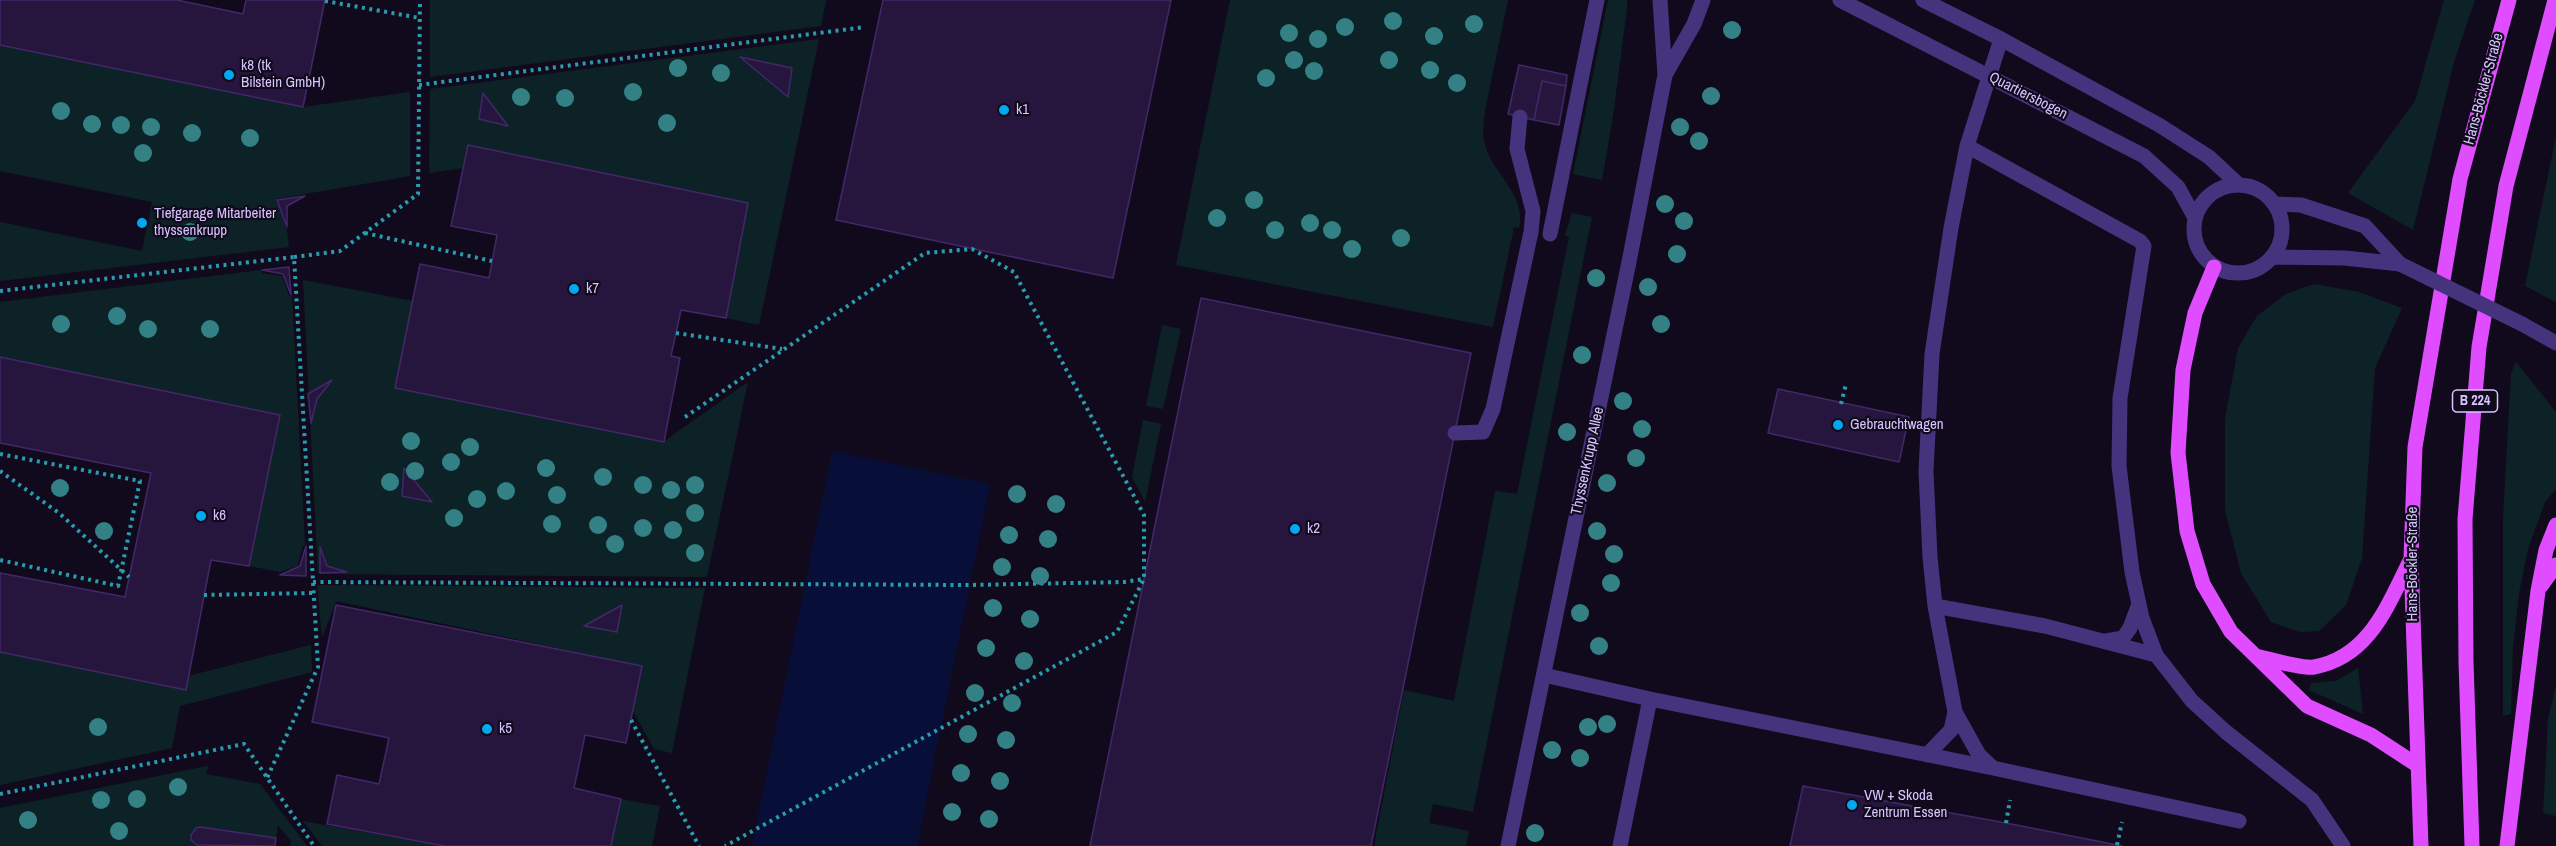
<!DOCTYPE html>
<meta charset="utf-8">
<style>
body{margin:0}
canvas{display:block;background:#110a1c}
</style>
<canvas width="2556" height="846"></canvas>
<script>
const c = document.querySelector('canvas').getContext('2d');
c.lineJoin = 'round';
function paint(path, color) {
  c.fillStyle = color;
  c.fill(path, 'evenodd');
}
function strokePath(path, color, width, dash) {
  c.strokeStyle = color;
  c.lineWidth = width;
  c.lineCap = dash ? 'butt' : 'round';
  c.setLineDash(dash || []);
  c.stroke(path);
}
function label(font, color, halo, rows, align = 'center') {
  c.font = font + ' "Archivo Narrow",sans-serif';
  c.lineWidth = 4.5;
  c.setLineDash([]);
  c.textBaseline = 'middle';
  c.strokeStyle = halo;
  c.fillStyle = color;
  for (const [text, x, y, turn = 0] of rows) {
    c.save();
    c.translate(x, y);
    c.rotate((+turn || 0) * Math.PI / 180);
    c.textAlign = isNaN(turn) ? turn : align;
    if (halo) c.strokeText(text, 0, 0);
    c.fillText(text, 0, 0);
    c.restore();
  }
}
const green = new Path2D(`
 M430,0H826L821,26L430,77Z
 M1230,0H1508C1502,29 1496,57 1490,86C1487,104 1481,123 1484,141C1490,173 1527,193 1519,228L1514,227L1493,327L1176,265Z
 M1608,0H1627V8L1613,116L1602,180L1573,174Z
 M2444,0H2475L2454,62L2413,230L2348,193L2415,101Z
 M819,39L759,325L726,318L748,203L468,145L463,168L429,173L430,89Z
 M0,45L303,107L410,92V176L276,199L287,230L289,247L0,281V222L142,251L152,202L0,171Z
 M2556,137V302L2525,286Z
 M1572,213L1592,217L1473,812L1433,804L1429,823L1469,831L1466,846H1374L1404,690L1454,701L1495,491L1517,494L1569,237L1565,235Z
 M261,270L262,273L282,276L289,296H292L305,545L303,546L297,566L280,572L249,566L280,415L0,357V302Z
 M303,280L413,301L663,442L748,382L707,577L318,574Z
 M2314,284L2359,292L2402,308L2375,368L2362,558L2346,605L2319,631L2300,632L2271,622L2241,573L2225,510V419L2238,348L2257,316L2286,294Z
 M1162,325L1181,329L1163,409L1146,406Z
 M2516,362L2556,412V489L2545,502L2528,549L2519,593L2513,646L2511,714L2503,716V520L2511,373Z
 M1143,420L1161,424L1145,502L1132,477Z
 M317,585L705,588L672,753L654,749L633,711L642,666L336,601L322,638Z
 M311,645L312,672L180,706L172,748L0,785V652L185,690L188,676Z
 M2358,668L2363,714L2309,690L2311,683L2336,681Z
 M2556,685V816L2543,813L2548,720Z
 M208,766L206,774L260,784L307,846H290L291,841L278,825L276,838L200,827L193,831L191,839L202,846H0V808Z
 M621,799L660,806L652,846H611Z
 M303,821L440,846H322Z`);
const water = new Path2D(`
 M832,451L990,484L917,846H752Z`);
const building = new Path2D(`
 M0,0H177L243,14L246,0H325L303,107L0,45Z
 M883,0H1171L1113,278L836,220Z
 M740,57L792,68L788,97Z
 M1519,65L1567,75L1566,86L1542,81L1534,120L1508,114Z
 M1542,81L1566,86L1559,125L1534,120Z
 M483,93L508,126L479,119Z
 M468,145L748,203L726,318L681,310L671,356L680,358L664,442L395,388L420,264L489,278L497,235L451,226Z
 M305,196L287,206V227L277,200Z
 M289,267L291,295L283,274L262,270Z
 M1201,298L1471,353L1371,846H1090Z
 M0,357L280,415L249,566L211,560L186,690L0,652V573L125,597L151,473L0,443Z
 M332,380L317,399L311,423L308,394Z
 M1778,389L1909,417L1899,462L1768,433Z
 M404,468L432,502L402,496Z
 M306,546V576L280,575L300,566Z
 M320,547L327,566L347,572L320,573Z
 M336,605L642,666L626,743L585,735L577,774L574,788L621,799L611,846H444L327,824L337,775L379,784L389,738L312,722Z
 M622,605L617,632L584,626Z
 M1803,786L2006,823L2122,846H1790Z
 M200,827L276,838L275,846L197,845L191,840V835L196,828Z`);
const path = new Path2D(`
 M325,1L420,18
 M419,85L865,27
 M365,233L492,261
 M294,257L340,251L418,194L420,0
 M0,291L294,257L318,667L267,778
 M676,333L782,349
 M1841,404L1846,384
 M685,417L925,253L972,249L1014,272L1144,515V579L1117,632L725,846
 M0,454L140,481L118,586L0,560
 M0,471L59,513L129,577
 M313,582L969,585L1124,582L1144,579
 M204,595L313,593
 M631,720L699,846
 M0,794L244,744L314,846
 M2006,823L2010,800
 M2117,845L2122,822`);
const lane = new Path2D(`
 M1967,146L2140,241L2144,246L2120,398L2119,466L2132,572L2142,618L2156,655L2192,701L2226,732L2312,800L2343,846
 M1550,234L1597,0
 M1455,433L1483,432L1493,409L1531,232L1533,211L1517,149L1520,117
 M1935,606L2045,626L2156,655
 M2106,641L2123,638L2130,628L2139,604
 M1544,675L1650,699L1993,768L2239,821
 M1955,712L1979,755L1993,768
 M1927,755L1951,730L1955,712L1935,606L1930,557L1926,471L1932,354L1951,228L1967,146L2001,39
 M1620,846L1650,699`);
const street = new Path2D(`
 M1840,0L2144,156L2178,187L2195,218
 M1923,0L2001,39L2159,125L2209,157L2239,185
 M1665,75L1694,24L1703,0
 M2194 229a44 44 0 1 1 88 0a44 44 0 1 1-88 0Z
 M2274,204L2301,205L2365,226L2400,264
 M2272,257L2345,258L2400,264
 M2522,324L2556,343
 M1508,846L1629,262L1665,75L1660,0`);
const primary = new Path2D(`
 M2214,267L2195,313L2183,370L2178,453L2187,531L2203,584L2231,632L2307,706L2371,735L2417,765
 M2541,586L2556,565
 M2260,657C2273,660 2302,669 2314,667C2370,657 2388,604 2411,559
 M2421,846L2411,559L2415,447L2460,179L2509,0
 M2472,846L2466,662L2465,519L2479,347L2506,186L2555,0
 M2507,846L2538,591L2546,550L2556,525`);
const streetBridge = new Path2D(`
 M2400,264L2522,324`);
const trees = [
 [1393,21],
 [1474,24],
 [1345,27],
 [1732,30],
 [1289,33],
 [1434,36],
 [1318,39],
 [1294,60],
 [1389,60],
 [678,68],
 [1430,70],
 [1314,71],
 [721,73],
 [1266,78],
 [1457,83],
 [633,92],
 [1711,96],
 [521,97],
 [565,98],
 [61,111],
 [667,123],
 [92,124],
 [121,125],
 [151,127],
 [1680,127],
 [192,133],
 [250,138],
 [1699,141],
 [143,153],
 [1254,200],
 [1665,204],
 [1217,218],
 [1684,221],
 [1310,223],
 [1275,230],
 [1332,230],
 [190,232],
 [1401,238],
 [1352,249],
 [1677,254],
 [1596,278],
 [1648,287],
 [117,316],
 [61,324],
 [1661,324],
 [148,329],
 [210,329],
 [1582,355],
 [1623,401],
 [1642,429],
 [1567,432],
 [411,441],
 [470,447],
 [1636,458],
 [451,462],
 [546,468],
 [415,471],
 [603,477],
 [390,482],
 [1607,483],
 [643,485],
 [695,485],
 [60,488],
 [671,490],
 [506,491],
 [1017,494],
 [557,495],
 [477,499],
 [1056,504],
 [695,513],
 [454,518],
 [552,524],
 [598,525],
 [643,528],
 [673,530],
 [104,531],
 [1597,531],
 [1009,535],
 [1048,539],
 [615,544],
 [695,553],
 [1614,554],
 [1002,567],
 [1040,576],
 [1611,583],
 [993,608],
 [1580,613],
 [1030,619],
 [1599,646],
 [986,648],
 [1024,661],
 [975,693],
 [1012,703],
 [1607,724],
 [98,727],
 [1588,727],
 [968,734],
 [1006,740],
 [1552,750],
 [1580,758],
 [961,773],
 [1000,781],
 [178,787],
 [137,799],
 [101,800],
 [952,812],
 [989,819],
 [28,820],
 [119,831],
 [1535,833]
];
const markers = [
 [229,75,6,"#00a8f0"],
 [1004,110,6,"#00a8f0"],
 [142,223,6,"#00a8f0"],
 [574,289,6,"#00a8f0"],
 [1838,425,6,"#00a8f0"],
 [201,516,6,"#00a8f0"],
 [1295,529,6,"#00a8f0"],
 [487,729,6,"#00a8f0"],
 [1852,805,6,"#00a8f0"]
];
const shields = [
 [2475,401,45]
];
const shieldNames = [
 ["B 224",2475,401]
];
const poiNames = [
 ["k8 (tk",241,66],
 ["Bilstein GmbH)",241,83],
 ["k1",1016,110],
 ["Tiefgarage Mitarbeiter",154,214],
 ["thyssenkrupp",154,231],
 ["k7",586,289],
 ["Gebrauchtwagen",1850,425],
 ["k6",213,516],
 ["k2",1307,529],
 ["k5",499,729],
 ["VW + Skoda",1864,796],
 ["Zentrum Essen",1864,813]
];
const streetNames = [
 ["Hans-Böckler-Straße",2484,89,-75],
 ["Quartiersbogen",2028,96,27],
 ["ThyssenKrupp Allee",1588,461,-78],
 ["Hans-Böckler-Straße",2413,564,-90]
];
paint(green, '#0d2226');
paint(water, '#070f38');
paint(building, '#26163d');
strokePath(building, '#42276a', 1.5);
strokePath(path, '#289db0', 4, [3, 4.5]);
strokePath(lane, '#45337d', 15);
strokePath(street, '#45337d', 15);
strokePath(primary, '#e04cff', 15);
strokePath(streetBridge, '#45337d', 15);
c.fillStyle = '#338185';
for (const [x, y] of trees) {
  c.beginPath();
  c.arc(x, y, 9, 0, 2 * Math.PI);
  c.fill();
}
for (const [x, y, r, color] of markers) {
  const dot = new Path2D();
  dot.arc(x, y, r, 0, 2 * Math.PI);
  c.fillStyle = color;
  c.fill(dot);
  strokePath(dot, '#110a1c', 2);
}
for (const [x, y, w] of shields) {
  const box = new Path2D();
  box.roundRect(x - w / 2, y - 11, w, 22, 4.5);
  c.fillStyle = '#110a1c';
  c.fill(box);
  strokePath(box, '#d7c5ff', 1.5);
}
label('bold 14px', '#d7c5ff', null, shieldNames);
label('15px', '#d7c5ff', '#110a1c', poiNames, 'left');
label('15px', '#d7c5ff', '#110a1c', streetNames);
</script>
